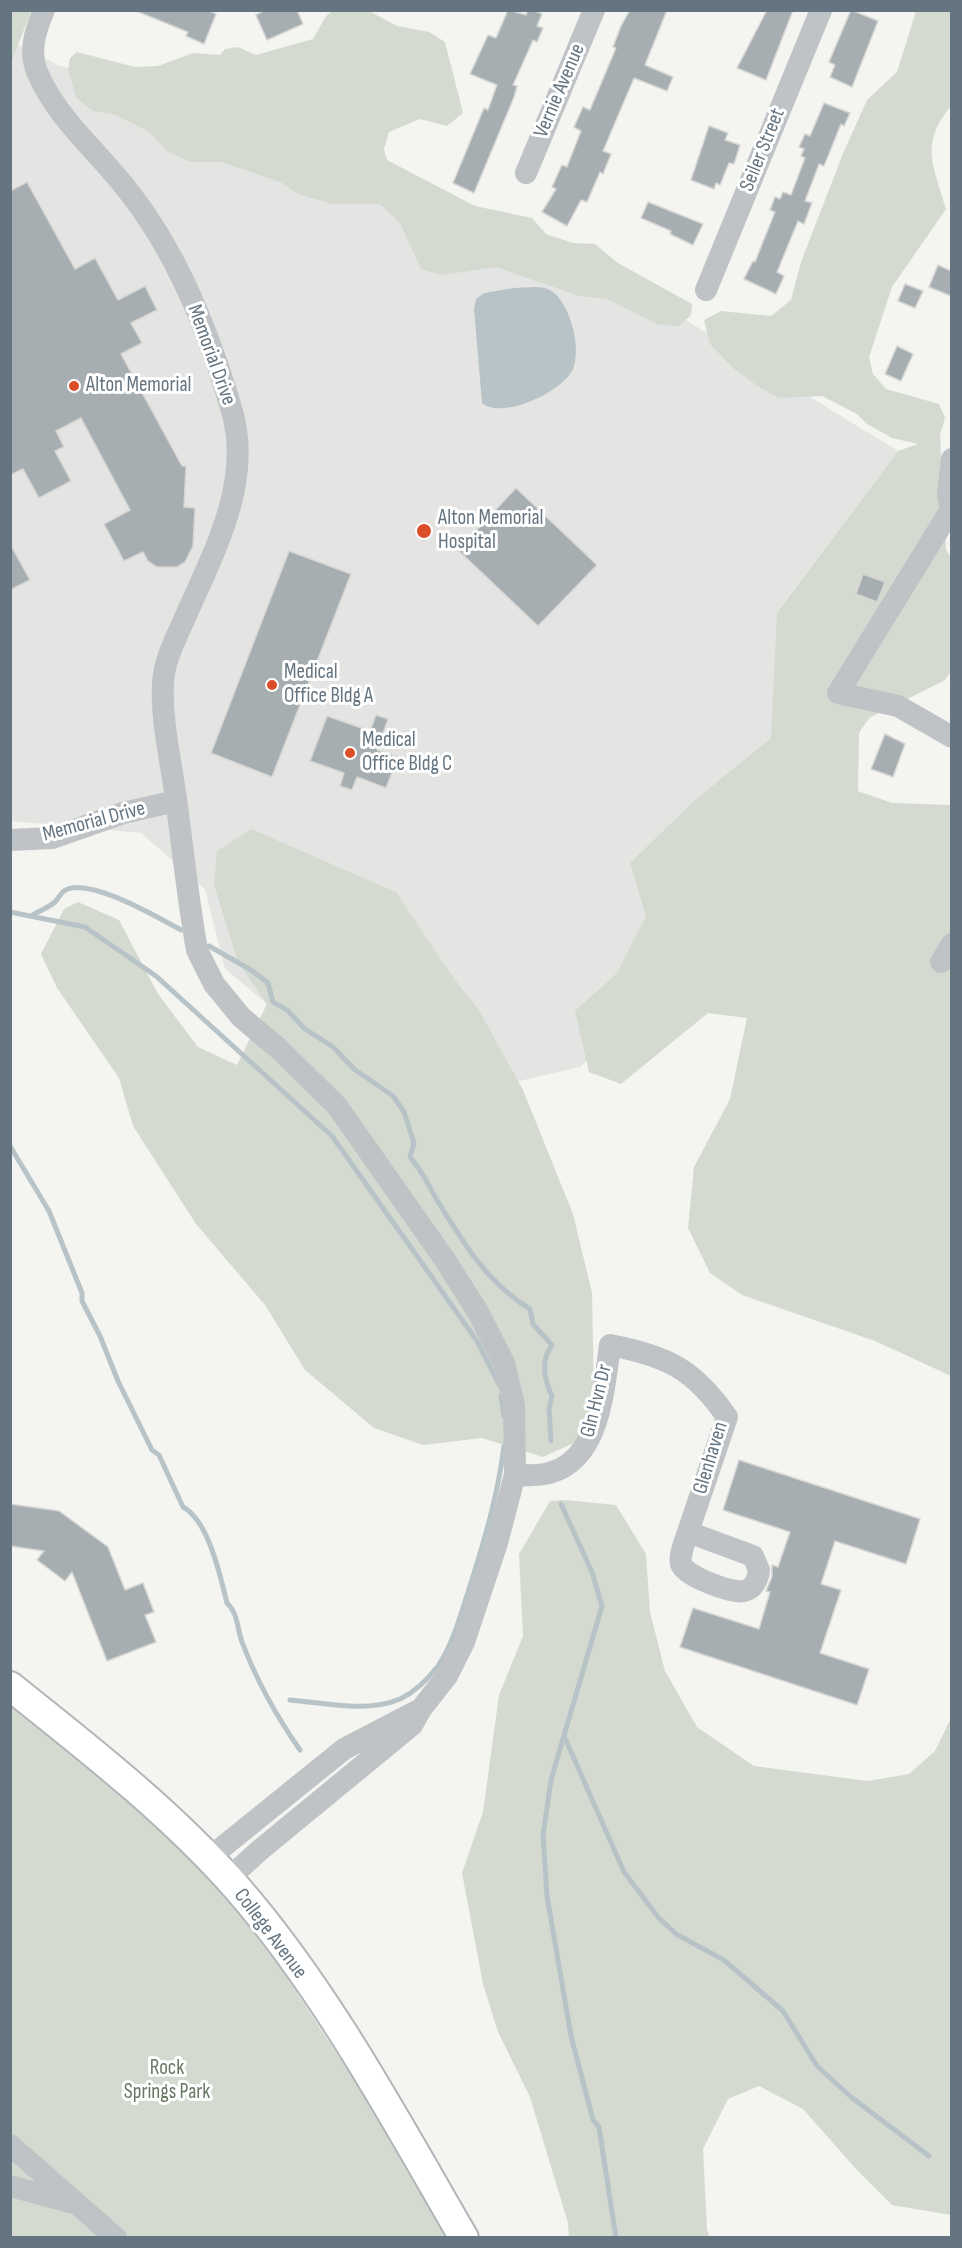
<!DOCTYPE html>
<style>
body{margin:0}
#map{position:relative;width:962px;height:2248px;overflow:hidden;background:#f4f4f0;font-family:"Sofia Sans Condensed",sans-serif}
canvas{display:block}
.frame{position:absolute;inset:0;border:12px solid #647480;pointer-events:none}
</style>
<div id="map">
<canvas width="962" height="2248"></canvas>
<div class="frame"></div>
</div>
<script>
const c = document.querySelector('canvas').getContext('2d');
c.lineJoin = 'round';
function paint(path, color) {
  c.fillStyle = color;
  c.fill(path, 'evenodd');
}
function strokePath(path, color, width, dash) {
  c.strokeStyle = color;
  c.lineWidth = width;
  c.lineCap = dash ? 'butt' : 'round';
  c.setLineDash(dash || []);
  c.stroke(path);
}
function label(font, color, halo, rows, align = 'center') {
  c.font = font + ' "Sofia Sans Condensed",sans-serif';
  c.lineWidth = 6;
  c.setLineDash([]);
  c.textBaseline = 'middle';
  c.strokeStyle = halo;
  c.fillStyle = color;
  for (const [text, x, y, turn = 0] of rows) {
    c.save();
    c.translate(x, y);
    c.rotate((+turn || 0) * Math.PI / 180);
    c.textAlign = isNaN(turn) ? turn : align;
    if (halo) c.strokeText(text, 0, 0);
    c.fillText(text, 0, 0);
    c.restore();
  }
}
const built = new Path2D(`
 M10,41L58,65L409,185L616,277L898,451L777,611L821,681L660,995L580,1067L394,1110L225,969L205,889L141,833L11,821Z`);
const green = new Path2D(`
 M11,10L31,11L11,64L10,11Z
 M333,11H369L397,26L429,32L445,42L463,113L447,126L420,119L389,132L384,149L387,160L475,206L532,218L546,234L573,243L595,244L618,263L692,304L691,315L679,326L659,325L607,299L579,296L496,267L442,275L421,269L400,223L380,204H331L298,194L280,182L221,162H191L168,152L149,132L116,115L93,111L76,97L68,69L70,58L77,52L135,67L158,66L193,53L220,55L225,49L238,47L256,55L313,39L326,16Z
 M916,11H951V106C919,144 934,166 946,209L892,287L869,357L873,374L886,389L939,404L945,418L940,435L946,549L951,558V671L945,680L869,718L859,733L858,791L892,803L951,805V1376L875,1341L742,1295L710,1273L688,1228L694,1167L730,1099L747,1018L708,1013L621,1084L589,1072L575,1011L617,973L646,916L630,863L694,801L771,738L777,612L898,451L918,444L892,438L867,424L857,414L822,396L779,398L759,387L734,369L710,344L704,320L721,311L771,316L791,300L801,262L844,151L867,100L897,72Z
 M251,829L396,892L455,980L479,1010L523,1090L573,1214L592,1293L594,1400L576,1442L543,1457L482,1438L423,1445L374,1428L305,1370L265,1305L196,1224L133,1126L119,1078L57,988L41,954L64,909L78,902L119,920L158,994L198,1047L237,1065L267,1004L238,962L214,885L217,851Z
 M565,1500L616,1505L646,1554L650,1612L665,1671L697,1727L754,1766L868,1781L909,1774L935,1751L951,1718V2215L892,2205L855,2168L803,2109L759,2086L728,2099L703,2149L707,2230L710,2237H569L568,2223L530,2097L498,2032L483,1984L462,1873L483,1812L499,1695L523,1636L519,1554L550,1501Z
 M10,1706L141,1810L215,1882L286,1976L408,2162L451,2237H11Z`);
const water = new Path2D(`
 M514,288C524,288 541,285 550,290C570,301 582,349 573,369C563,392 502,420 482,403L474,309L476,299L484,293Z`);
const stream = new Path2D(`
 M10,912L85,927L156,976L332,1136L477,1341L499,1384
 M31,916C39,911 48,908 55,902C58,899 61,893 64,891C86,875 159,918 181,930
 M209,946L251,970L268,983L273,1002L287,1010L305,1029L333,1047L354,1069L393,1096L404,1112L414,1143L410,1157C422,1170 428,1185 437,1200C462,1241 487,1283 530,1309L533,1324L552,1345C540,1361 544,1379 552,1396L549,1409L551,1441
 M10,1146L49,1211L82,1293V1301L100,1336L118,1381L152,1450L159,1455L183,1507C209,1521 220,1576 227,1603C238,1613 237,1628 242,1642C256,1679 277,1717 300,1750
 M501,1396L504,1416
 M561,1504L592,1572L602,1606L551,1780L543,1835L547,1896L571,2036L593,2120L599,2127L616,2238
 M290,1700C325,1703 367,1713 400,1699C415,1692 428,1679 438,1666C453,1644 461,1614 469,1589C484,1542 498,1495 504,1446
 M565,1738L624,1872L658,1917L676,1934L724,1960L783,2011L817,2066L851,2097L929,2156`);
const building = new Path2D(`
 M208,10L216,14L204,44L186,36L188,32L136,11Z
 M265,10H297L303,24L267,40L256,15Z
 M508,10L526,15L528,10H533L542,14L537,26L543,28L537,42L533,40L513,85L517,86L514,97L474,193L453,183L484,108L488,110L497,85L470,74L488,35L496,38Z
 M630,10H667L645,65L673,77L667,91L634,78L603,151L611,154L603,174L600,172L587,202L581,200L567,226L542,212L556,189L552,187L562,165L567,167L581,131L574,127L583,107L590,110L616,48L613,47L621,26Z
 M767,10H793L766,80L737,68Z
 M851,10L878,21L852,87L830,77L835,65L829,62Z
 M824,103L850,113L844,126L841,124L824,166L819,164L805,201L812,203L804,224L798,221L777,272L784,276L776,294L744,279L753,261L755,262L775,212L770,210L775,197L780,199L783,192L791,195L805,158L801,156L804,149L799,147L805,134L810,136Z
 M709,126L728,133L725,140L740,145L734,164L729,163L720,185L716,183L714,189L691,180Z
 M27,182L75,269L95,258L118,300L145,286L157,310L131,323L142,343L121,354L182,466H186L184,507L195,508L193,546L185,562L177,567H157L148,561L143,552L124,561L104,524L130,510L81,418L56,431L64,447L55,451L71,481L39,498L23,469L10,475V191Z
 M648,202L703,224L693,245L670,234L671,231L641,218Z
 M938,265L951,271V296L929,287Z
 M905,284L923,291L915,308L898,301Z
 M897,346L913,354L901,381L885,374Z
 M516,488L597,565L538,626L458,550Z
 M10,544L30,580L10,590Z
 M289,551L351,574L272,777L211,753Z
 M863,574L885,582L877,602L856,594Z
 M376,715L388,719L377,750L398,757L386,788L357,777L352,790L340,786L344,773L310,761L327,716L370,731Z
 M885,734L905,744L893,777L871,769Z
 M739,1460L920,1519L906,1564L835,1541L821,1584L841,1590L820,1653L869,1669L857,1705L680,1647L693,1608L759,1629L770,1592L766,1591L772,1577V1565L778,1567L790,1532L723,1510Z
 M10,1504L59,1511L108,1547L125,1590L143,1583L154,1612L145,1615L156,1642L107,1661L72,1572L65,1581L37,1560L44,1551L10,1546Z`);
const minor = new Path2D(`
 M44,10C35,31 28,52 38,74C57,118 96,150 125,187C177,251 209,333 232,411C253,484 212,555 184,620C175,640 164,661 163,683C161,721 171,761 176,799C183,850 188,900 197,950L214,984L241,1017L279,1049L337,1106L445,1260L478,1312L504,1363L514,1405L515,1474L497,1543L464,1642L447,1676L421,1709L412,1725L260,1850L228,1879
 M526,173L594,10
 M706,290L821,10
 M952,459L948,494L952,517
 M950,511L838,693L898,706L952,737
 M10,840L52,838L123,813L176,801
 M941,962L952,944
 M515,1474C596,1486 602,1406 610,1345C667,1356 694,1369 727,1417L688,1532C685,1542 679,1554 681,1564C685,1576 732,1594 744,1591C754,1589 758,1579 759,1570L753,1556L688,1532
 M209,1858L344,1749L417,1711
 M10,2145L116,2238
 M10,2186L73,2203`);
const major = new Path2D(`
 M10,1686C89,1749 170,1812 237,1888C326,1990 396,2121 464,2238`);
const markers = [
 [74,386,6,"#dc4e27"],
 [424,531,8,"#dc4e27"],
 [272,685,6,"#dc4e27"],
 [350,753,6,"#dc4e27"]
];
const streetNames = [
 ["Vernie Avenue",560,91,-67],
 ["Seiler Street",763,150,-68],
 ["Memorial Drive",211,355,70],
 ["Memorial Drive",94,822,-15],
 ["Gln Hvn Dr",597,1401,-76],
 ["Glenhaven",711,1458,-73],
 ["College Avenue",270,1934,53]
];
const poiNames = [
 ["Alton Memorial",86,386],
 ["Alton Memorial",438,519],
 ["Hospital",438,543],
 ["Medical",284,673],
 ["Office Bldg A",284,697],
 ["Medical",362,741],
 ["Office Bldg C",362,765]
];
const parkNames = [
 ["Rock",167,2069],
 ["Springs Park",167,2093]
];
paint(built, '#e4e5e3');
paint(green, '#d5dad1');
paint(water, '#b8c3c7');
strokePath(stream, '#b8c3c7', 5);
paint(building, '#a6aeb2');
strokePath(building, '#d5d5d3', 1.5);
strokePath(major, '#b0b5b8', 32);
strokePath(minor, '#bfc3c6', 22);
strokePath(major, '#fff', 28);
for (const [x, y, r, color] of markers) {
  const dot = new Path2D();
  dot.arc(x, y, r, 0, 2 * Math.PI);
  c.fillStyle = color;
  c.fill(dot);
  strokePath(dot, '#fff', 2);
}
label('21px', '#647480', '#fff', streetNames);
label('21px', '#647480', '#fff', poiNames, 'left');
label('21px', '#677762', '#fff', parkNames);
</script>
